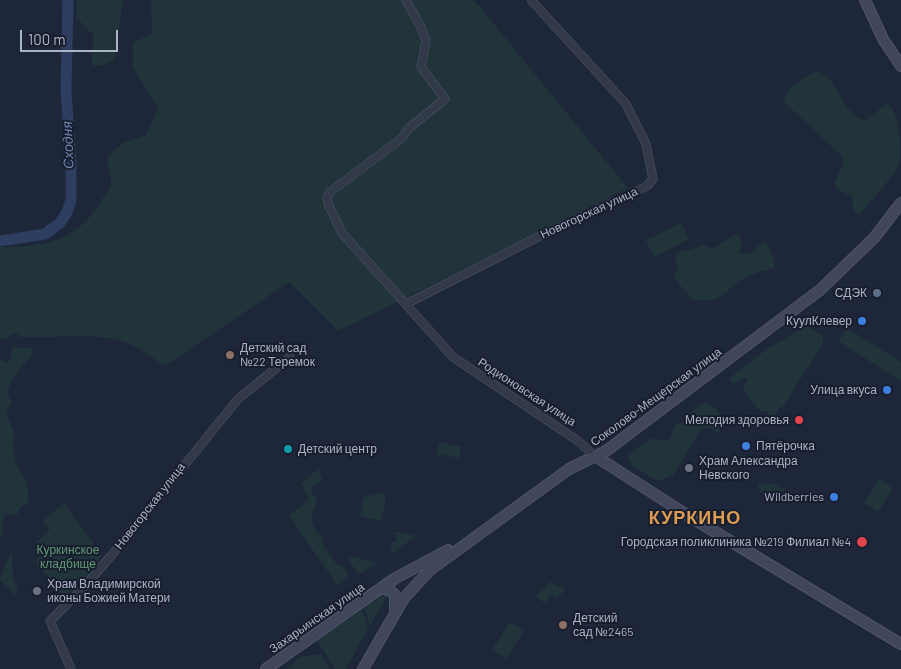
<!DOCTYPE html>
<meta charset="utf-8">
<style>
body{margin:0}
#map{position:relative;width:901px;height:669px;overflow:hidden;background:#1e2739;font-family:Barlow,sans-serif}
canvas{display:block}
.scale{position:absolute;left:20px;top:30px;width:98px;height:22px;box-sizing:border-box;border:2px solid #acb3c6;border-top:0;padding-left:6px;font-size:15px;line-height:18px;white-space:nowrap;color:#acb3c6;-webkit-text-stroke:4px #181e2e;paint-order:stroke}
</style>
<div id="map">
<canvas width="901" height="669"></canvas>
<div class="scale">100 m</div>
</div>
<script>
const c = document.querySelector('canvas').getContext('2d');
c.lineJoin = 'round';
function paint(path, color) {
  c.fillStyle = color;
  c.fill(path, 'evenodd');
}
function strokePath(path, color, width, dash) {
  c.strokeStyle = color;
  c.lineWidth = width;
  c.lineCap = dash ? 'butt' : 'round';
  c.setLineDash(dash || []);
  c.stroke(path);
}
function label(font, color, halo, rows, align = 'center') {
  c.font = font + ' Barlow,sans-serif';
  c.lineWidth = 4;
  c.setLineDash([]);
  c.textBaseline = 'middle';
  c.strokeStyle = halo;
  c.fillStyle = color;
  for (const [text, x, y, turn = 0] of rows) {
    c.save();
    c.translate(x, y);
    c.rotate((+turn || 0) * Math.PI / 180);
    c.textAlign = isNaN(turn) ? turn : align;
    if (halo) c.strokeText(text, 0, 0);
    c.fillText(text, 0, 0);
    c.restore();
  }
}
const green = new Path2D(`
 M76,0H123L114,61L102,66L92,65L93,35L77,18Z
 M151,0H472L476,2L628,188L338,331L289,282L165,366C152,359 139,346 125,342C92,331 54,339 20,337L15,332L8,337L0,339V247C44,247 77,242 101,201C103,197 109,190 111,185C112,177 108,165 107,157L124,142L145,136L158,109L133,68V43L152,33Z
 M816,71C839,75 842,118 866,120L887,104C901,110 901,152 900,164C889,182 872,199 859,216L852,207L853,197L835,188C834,176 845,169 843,157L784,102C784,86 805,79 816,71Z
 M681,223L689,239L654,257L646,240Z
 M738,233L742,243L739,253L749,254L765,240L774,258V268C764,271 751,273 743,279C723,292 719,306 691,299C686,289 678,286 674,276L678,266L675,255C684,249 693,250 703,245L712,249Z
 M806,326L823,336V343L783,407H780L774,416H770L767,411H760L743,390L748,379L743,377L735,384L730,381V378L764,351Z
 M847,328L901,362V381L838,341Z
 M13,347L31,348L33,353L13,378L7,391L11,402L6,412L14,434L13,448L16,463L27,482L29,502L20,508L17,515L6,513C0,521 5,529 0,538V358L6,362L10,361Z
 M706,401L718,411L724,420L718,434L710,428H702L673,475L658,481L632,466L628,455L652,438L669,441L675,424L691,422L690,413Z
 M439,442L461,447L459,458L437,454Z
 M319,468L322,480L312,487V493L318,500C311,510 310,520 317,533H320L325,540L322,543L337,565H341L349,576L338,586L289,516L309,499L301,484Z
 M879,479L893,488L878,512L864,503Z
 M760,483L774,484L785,490L777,504L763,496L758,487Z
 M382,493L386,497L381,521L360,516L364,497Z
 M64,503L102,555L80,585L59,600L57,586L36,563L42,551L36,543L50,529L43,521Z
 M395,531L416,536L390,555L392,542H396L397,535L394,534Z
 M12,554L13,579L18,590L14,595L0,580L6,562Z
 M352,557L375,562L376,564L359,574L348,560Z
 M550,582L566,589L557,598L551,594L545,603L536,597L542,588L544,589Z
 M388,595L370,625L364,608L382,596Z
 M362,610L368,628L346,669H335L317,640Z
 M510,622L524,631L506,659L492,650Z
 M321,654L330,669H287L299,657Z`);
const river = new Path2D(`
 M0,241L45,234L60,223L67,212L71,200V165L66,91L68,0`);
const street = new Path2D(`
 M406,0L421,27L426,41L421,67L445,99L409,128L402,138L330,192L327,198L329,206L342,233L453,357L578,441L595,456
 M406,304L544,234L647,186L653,179L646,144L626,104L531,0
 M71,669L50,621L84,587L110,557L238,399L290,357`);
const secondary = new Path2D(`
 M865,0L883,39L901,66
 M595,456L687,515L901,644
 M382,588L391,591L395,595V610
 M266,669L394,579L448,550
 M363,669L404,598L430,570L569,469L606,451L820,290L874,238L901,203`);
const markers = [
 [877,293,5,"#5c6f8a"],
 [862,321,5,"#3f7fe0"],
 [230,355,5,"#8d6e63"],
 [887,390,5,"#3f7fe0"],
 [799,420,5,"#e0444e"],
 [746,446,5,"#3f7fe0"],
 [288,449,5,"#0f9aa8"],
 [689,468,5,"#6b7280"],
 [834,497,5,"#3f7fe0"],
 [862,542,6,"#e0444e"],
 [37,591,5,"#6b7280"],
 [563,625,5,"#8d6e63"]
];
const streetNames = [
 ["Новогорская улица",589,213,-25],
 ["Родионовская улица",527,392,33],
 ["Соколово-Мещерская улица",656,397,-36],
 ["Новогорская улица",150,506,-52],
 ["Захарьинская улица",317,618,-35]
];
const poiNames = [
 ["СДЭК",867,293],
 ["КуулКлевер",852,321],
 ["Детский сад",240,348,"left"],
 ["№22 Теремок",240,362,"left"],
 ["Улица вкуса",877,390],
 ["Мелодия здоровья",789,420],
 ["Пятёрочка",756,446,"left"],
 ["Детский центр",298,449,"left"],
 ["Храм Александра",699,461,"left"],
 ["Невского",699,475,"left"],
 ["Wildberries",824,497],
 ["Городская поликлиника №219 Филиал №4",851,542],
 ["Храм Владимирской",47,584,"left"],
 ["иконы Божией Матери",47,598,"left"],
 ["Детский",573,618,"left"],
 ["сад №2465",573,632,"left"]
];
const parkNames = [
 ["Куркинское",68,550],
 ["кладбище",68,564]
];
const waterNames = [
 ["Сходня",68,145,-92]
];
const districtNames = [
 ["КУРКИНО",695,518]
];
paint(green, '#20343a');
strokePath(river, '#2e3e60', 11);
strokePath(street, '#4f5667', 9);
strokePath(secondary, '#4f5667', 12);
strokePath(street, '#323949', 8);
strokePath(secondary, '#40475d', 10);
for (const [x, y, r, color] of markers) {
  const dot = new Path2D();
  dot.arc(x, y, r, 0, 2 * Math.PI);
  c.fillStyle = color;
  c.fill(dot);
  strokePath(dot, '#181e2e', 2);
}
label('12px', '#acb3c6', '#181e2e', streetNames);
label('12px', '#acb3c6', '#181e2e', poiNames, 'right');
label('12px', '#629974', '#181e2e', parkNames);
label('italic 14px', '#7186b2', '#181e2e', waterNames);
c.letterSpacing = '1px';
label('bold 18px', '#dc9c51', '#181e2e', districtNames);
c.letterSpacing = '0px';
</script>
